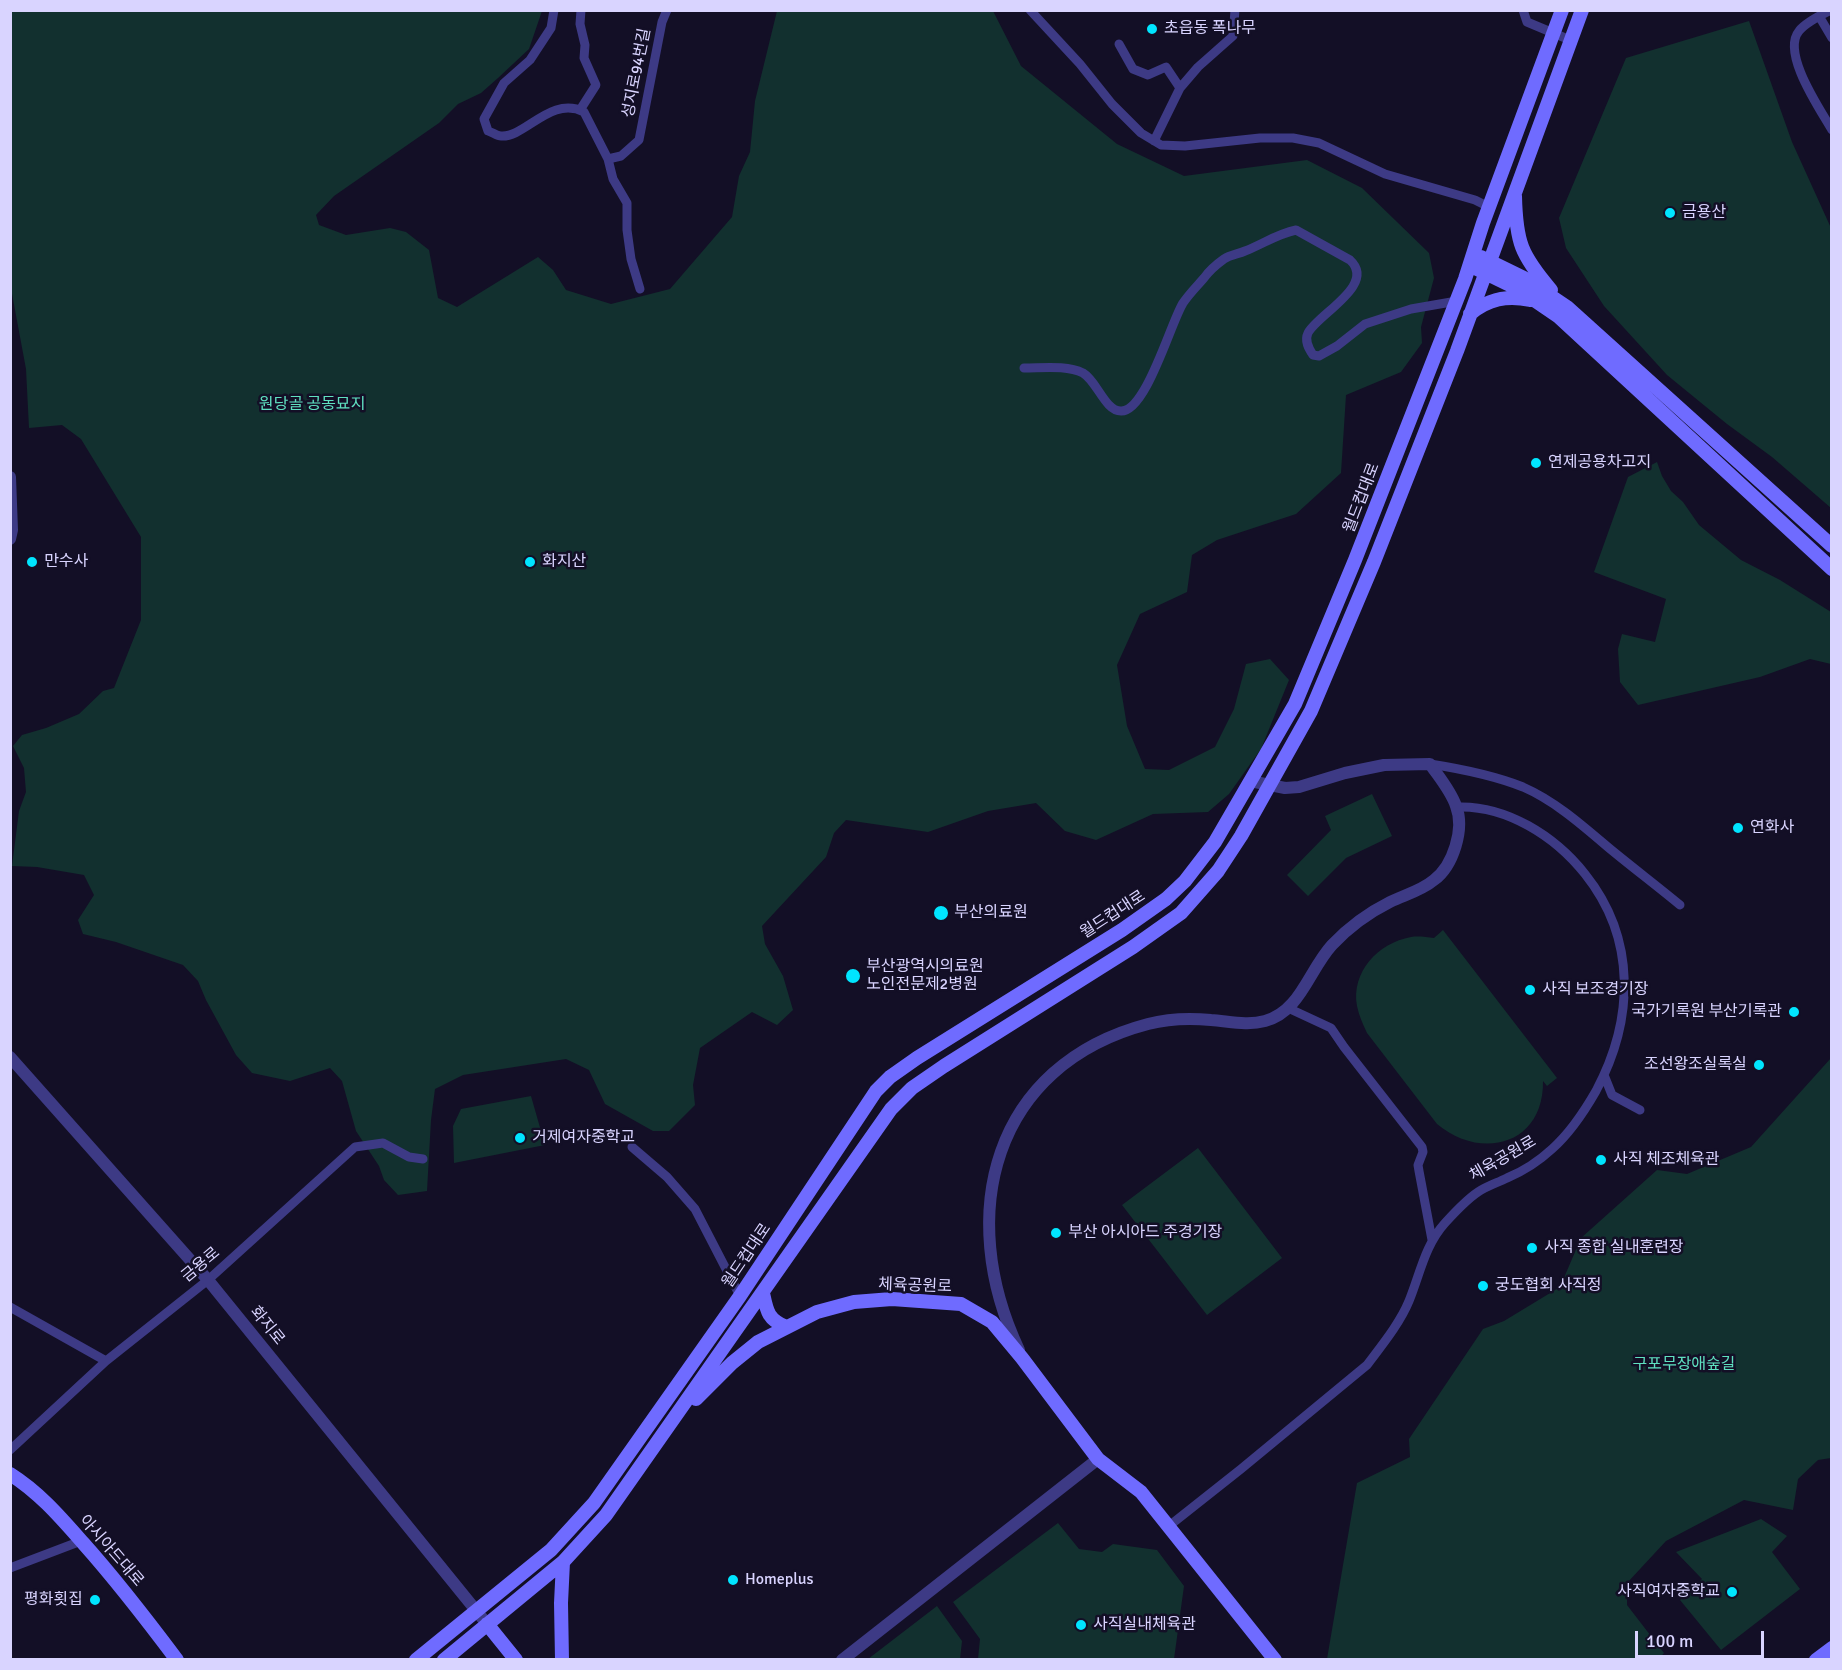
<!DOCTYPE html>
<meta charset="utf-8">
<style>
body{margin:0}
#map{position:relative;width:1842px;height:1670px;overflow:hidden;background:#130f26;font-family:Signika,sans-serif}
canvas{display:block}
.frame{position:absolute;inset:0;border:12px solid #d9d4ff;pointer-events:none}
.scale{position:absolute;left:1635px;top:1631px;width:129px;height:27px;box-sizing:border-box;border:3px solid #d9d4ff;border-top:0;padding-left:8px;font-size:18px;line-height:21px;white-space:nowrap;color:#d9d4ff;-webkit-text-stroke:4px #130f26;paint-order:stroke}
</style>
<div id="map">
<canvas width="1842" height="1670"></canvas>
<div class="frame"></div>
<div class="scale">100 m</div>
</div>
<script>
const c = document.querySelector('canvas').getContext('2d');
c.lineJoin = 'round';
function paint(path, color) {
  c.fillStyle = color;
  c.fill(path, 'evenodd');
}
function strokePath(path, color, width, dash) {
  c.strokeStyle = color;
  c.lineWidth = width;
  c.lineCap = dash ? 'butt' : 'round';
  c.setLineDash(dash || []);
  c.stroke(path);
}
function label(font, color, halo, rows, align = 'center') {
  c.font = font + ' Signika,"Noto Sans KR",sans-serif';
  c.lineWidth = 5;
  c.setLineDash([]);
  c.textBaseline = 'middle';
  c.strokeStyle = halo;
  c.fillStyle = color;
  for (const [text, x, y, turn = 0] of rows) {
    c.save();
    c.translate(x, y);
    c.rotate((+turn || 0) * Math.PI / 180);
    c.textAlign = isNaN(turn) ? turn : align;
    if (halo) c.strokeText(text, 0, 0);
    c.fillText(text, 0, 0);
    c.restore();
  }
}
const green = new Path2D(`
 M10,11H542L529,49L498,78L481,93L458,104L439,123L334,196L316,215L319,225L346,235L390,228L406,232L429,250L438,298L457,307L538,257L553,270L566,290L611,304L670,289L732,217L739,176L750,152L755,101L777,11H993L1021,66L1117,144L1184,176L1307,160L1362,188L1429,253L1434,278L1421,327L1422,343L1401,372L1346,395L1341,473L1296,514L1217,540L1192,555L1187,592L1140,614L1117,665L1127,726L1145,769L1169,770L1215,747L1234,709L1246,664L1270,659L1289,680L1261,749L1229,794L1208,812L1153,814L1096,840L1065,831L1036,803L988,811L928,832L846,820L834,833L826,857L762,926L765,944L783,976L793,1010L777,1025L752,1012L700,1048L693,1085L695,1105L669,1131H653L605,1104L589,1070L566,1059L463,1075L435,1089L431,1120L427,1191L398,1195L384,1180L379,1166L356,1131L342,1081L330,1068L290,1081L252,1073L236,1055L206,1000L198,981L183,965L116,942L83,934L78,920L94,895L84,875L37,867L12,866L19,811L26,792L24,768L13,746L22,735L46,728L79,714L103,691L114,688L141,620V537L81,439L62,425L29,428L26,369L10,283Z
 M1749,21L1792,142L1831,228V508L1772,457L1727,424L1667,375L1604,306L1566,248L1559,218L1626,58Z
 M1657,462L1662,476L1671,491L1683,502L1699,525L1741,560L1780,580L1831,612V664L1810,659L1760,677L1638,705L1620,682L1618,649L1622,634L1655,642L1666,599L1594,572L1628,477Z
 M1372,794L1392,836L1346,858L1308,896L1287,875L1331,830L1325,816Z
 M1443,930L1557,1078L1547,1086L1543,1081C1544,1145 1481,1161 1437,1124L1367,1033C1363,1024 1359,1016 1357,1006C1351,972 1378,943 1411,937C1418,936 1426,937 1434,938Z
 M1831,1058V1458L1818,1460L1798,1479L1793,1510L1744,1500L1666,1541L1627,1583V1605L1664,1653L1659,1659H1327L1357,1483L1410,1457L1409,1439L1483,1329L1504,1321L1560,1287L1581,1238L1657,1170L1687,1174L1751,1147Z
 M531,1096L545,1145L454,1163L453,1126L461,1109Z
 M1198,1148L1282,1258L1207,1315L1122,1205Z
 M1761,1519L1787,1536L1772,1552L1800,1589L1721,1650L1680,1600L1702,1579L1676,1552Z
 M1058,1523L1079,1549L1102,1552L1113,1544L1157,1550L1184,1586L1174,1659H978L980,1639L953,1602Z
 M937,1606L962,1641L960,1659H868Z`);
const minor = new Path2D(`
 M554,10L551,28L530,60L504,83L484,119L488,131C492,132 497,136 501,136C525,138 551,95 584,112L608,159L613,179L627,203V230L631,259L640,289
 M1030,10L1080,64L1112,104L1141,133L1161,145L1185,146L1260,138H1293L1319,143L1385,174L1475,200L1489,207
 M1523,10L1527,22L1570,40
 M1831,10C1821,15 1806,22 1799,31C1781,53 1820,109 1832,130
 M1819,16L1832,38
 M1119,44L1133,69L1148,75L1166,67L1180,88
 M580,110L596,85L584,58L585,45L580,24L581,10
 M1154,141L1180,88L1198,67L1233,36L1235,10
 M608,159L621,156L639,140L662,22L667,10
 M1024,368C1043,368 1067,365 1083,373C1097,381 1105,411 1121,411C1146,412 1171,322 1183,303C1189,294 1197,286 1204,278C1209,271 1217,264 1224,259C1230,255 1238,254 1245,251C1263,244 1277,234 1296,230L1350,260C1377,285 1318,314 1308,333C1304,341 1309,349 1313,355L1319,356L1337,346L1365,324L1411,309L1457,301
 M1430,764C1462,769 1493,775 1523,787C1555,801 1582,825 1609,848C1632,867 1657,886 1680,905
 M1288,1008L1331,1028L1344,1047L1422,1147L1423,1152L1418,1165L1419,1171L1432,1240
 M1604,1075L1612,1095L1640,1110
 M632,1147L667,1177L695,1209L740,1296
 M10,1307L106,1361
 M10,1450L106,1361L208,1280L355,1147L383,1143L409,1157L423,1159
 M1169,1526L1241,1469L1367,1365C1382,1345 1400,1323 1409,1301C1420,1274 1425,1245 1445,1223C1455,1212 1466,1200 1478,1192C1487,1186 1497,1183 1507,1178C1524,1171 1539,1161 1552,1149C1570,1133 1584,1112 1596,1091C1634,1020 1637,939 1585,874C1555,836 1506,805 1457,807
 M10,1568L81,1541`);
const tertiary = new Path2D(`
 M10,477L12,530L10,539
 M10,1057L208,1280L487,1624
 M1019,1350C955,1215 992,1065 1148,1024C1167,1019 1191,1018 1211,1020C1228,1021 1247,1026 1265,1021C1300,1012 1309,970 1332,945C1348,928 1368,913 1390,902C1404,895 1421,891 1434,880C1453,866 1465,829 1456,806C1451,791 1439,777 1430,764L1384,765L1345,773L1299,787L1285,788L1250,781
 M842,1660L1098,1459`);
const secondary = new Path2D(`
 M1515,196C1516,242 1521,255 1551,290
 M1481,257L1524,278L1567,307L1832,546
 M1477,269L1518,289L1559,317L1832,569
 M1470,314C1488,299 1507,295 1530,300
 M763,1293C767,1312 768,1319 786,1327
 M696,1399L732,1363L758,1342L817,1312L854,1302L892,1299L961,1304L992,1322L1022,1358L1098,1459L1141,1492L1275,1660
 M10,1474C40,1493 61,1518 84,1544C117,1581 147,1620 177,1660
 M487,1624L516,1660
 M416,1660L551,1550L594,1503L740,1296L876,1091L890,1077L917,1058L1122,930L1166,899L1185,881L1215,842L1295,704L1355,560L1465,279L1483,223L1562,10
 M444,1660L563,1562L606,1515L891,1109L912,1088L944,1066L1133,947L1181,913L1218,871L1241,836L1311,711L1374,562L1457,351L1582,10
 M562,1660L561,1603L563,1562
 M1816,1660L1832,1648`);
const markers = [
 [1152,29,6,"#00e5ff"],
 [1670,213,6,"#00e5ff"],
 [1536,463,6,"#00e5ff"],
 [32,562,6,"#00e5ff"],
 [530,562,6,"#00e5ff"],
 [1738,828,6,"#00e5ff"],
 [941,913,8,"#00e5ff"],
 [853,976,8,"#00e5ff"],
 [1530,990,6,"#00e5ff"],
 [1794,1012,6,"#00e5ff"],
 [1759,1065,6,"#00e5ff"],
 [520,1138,6,"#00e5ff"],
 [1601,1160,6,"#00e5ff"],
 [1056,1233,6,"#00e5ff"],
 [1532,1248,6,"#00e5ff"],
 [1483,1286,6,"#00e5ff"],
 [733,1580,6,"#00e5ff"],
 [1732,1592,6,"#00e5ff"],
 [95,1600,6,"#00e5ff"],
 [1081,1625,6,"#00e5ff"]
];
const poiNames = [
 ["초읍동 폭나무",1164,29],
 ["금용산",1682,213],
 ["연제공용차고지",1548,463],
 ["만수사",44,562],
 ["화지산",542,562],
 ["연화사",1750,828],
 ["부산의료원",954,913],
 ["부산광역시의료원",866,967],
 ["노인전문제2병원",866,985],
 ["사직 보조경기장",1542,990],
 ["국가기록원 부산기록관",1782,1012,"right"],
 ["조선왕조실록실",1747,1065,"right"],
 ["거제여자중학교",532,1138],
 ["사직 체조체육관",1613,1160],
 ["부산 아시아드 주경기장",1068,1233],
 ["사직 종합 실내훈련장",1544,1248],
 ["궁도협회 사직정",1495,1286],
 ["Homeplus",745,1580],
 ["사직여자중학교",1720,1592,"right"],
 ["평화횟집",83,1600,"right"],
 ["사직실내체육관",1093,1625]
];
const streetNames = [
 ["성지로94번길",637,73,-79],
 ["월드컵대로",1362,498,-69],
 ["월드컵대로",1113,915,-33],
 ["체육공원로",1503,1159,-30],
 ["월드컵대로",747,1256,-56],
 ["금용로",201,1265,-40],
 ["체육공원로",915,1286,2],
 ["화지로",267,1326,51],
 ["아시아드대로",111,1551,49]
];
const parkNames = [
 ["원당골 공동묘지",312,405],
 ["구포무장애숲길",1684,1365]
];
paint(green, '#12302f');
strokePath(minor, '#3d3a85', 9);
strokePath(tertiary, '#3d3a85', 12);
strokePath(secondary, '#6f6bff', 14);
for (const [x, y, r, color] of markers) {
  const dot = new Path2D();
  dot.arc(x, y, r, 0, 2 * Math.PI);
  c.fillStyle = color;
  c.fill(dot);
  strokePath(dot, '#130f26', 2);
}
label('16px', '#d9d4ff', '#130f26', poiNames, 'left');
label('16px', '#d9d4ff', '#130f26', streetNames);
label('16px', '#5fe0c0', '#130f26', parkNames);
</script>
